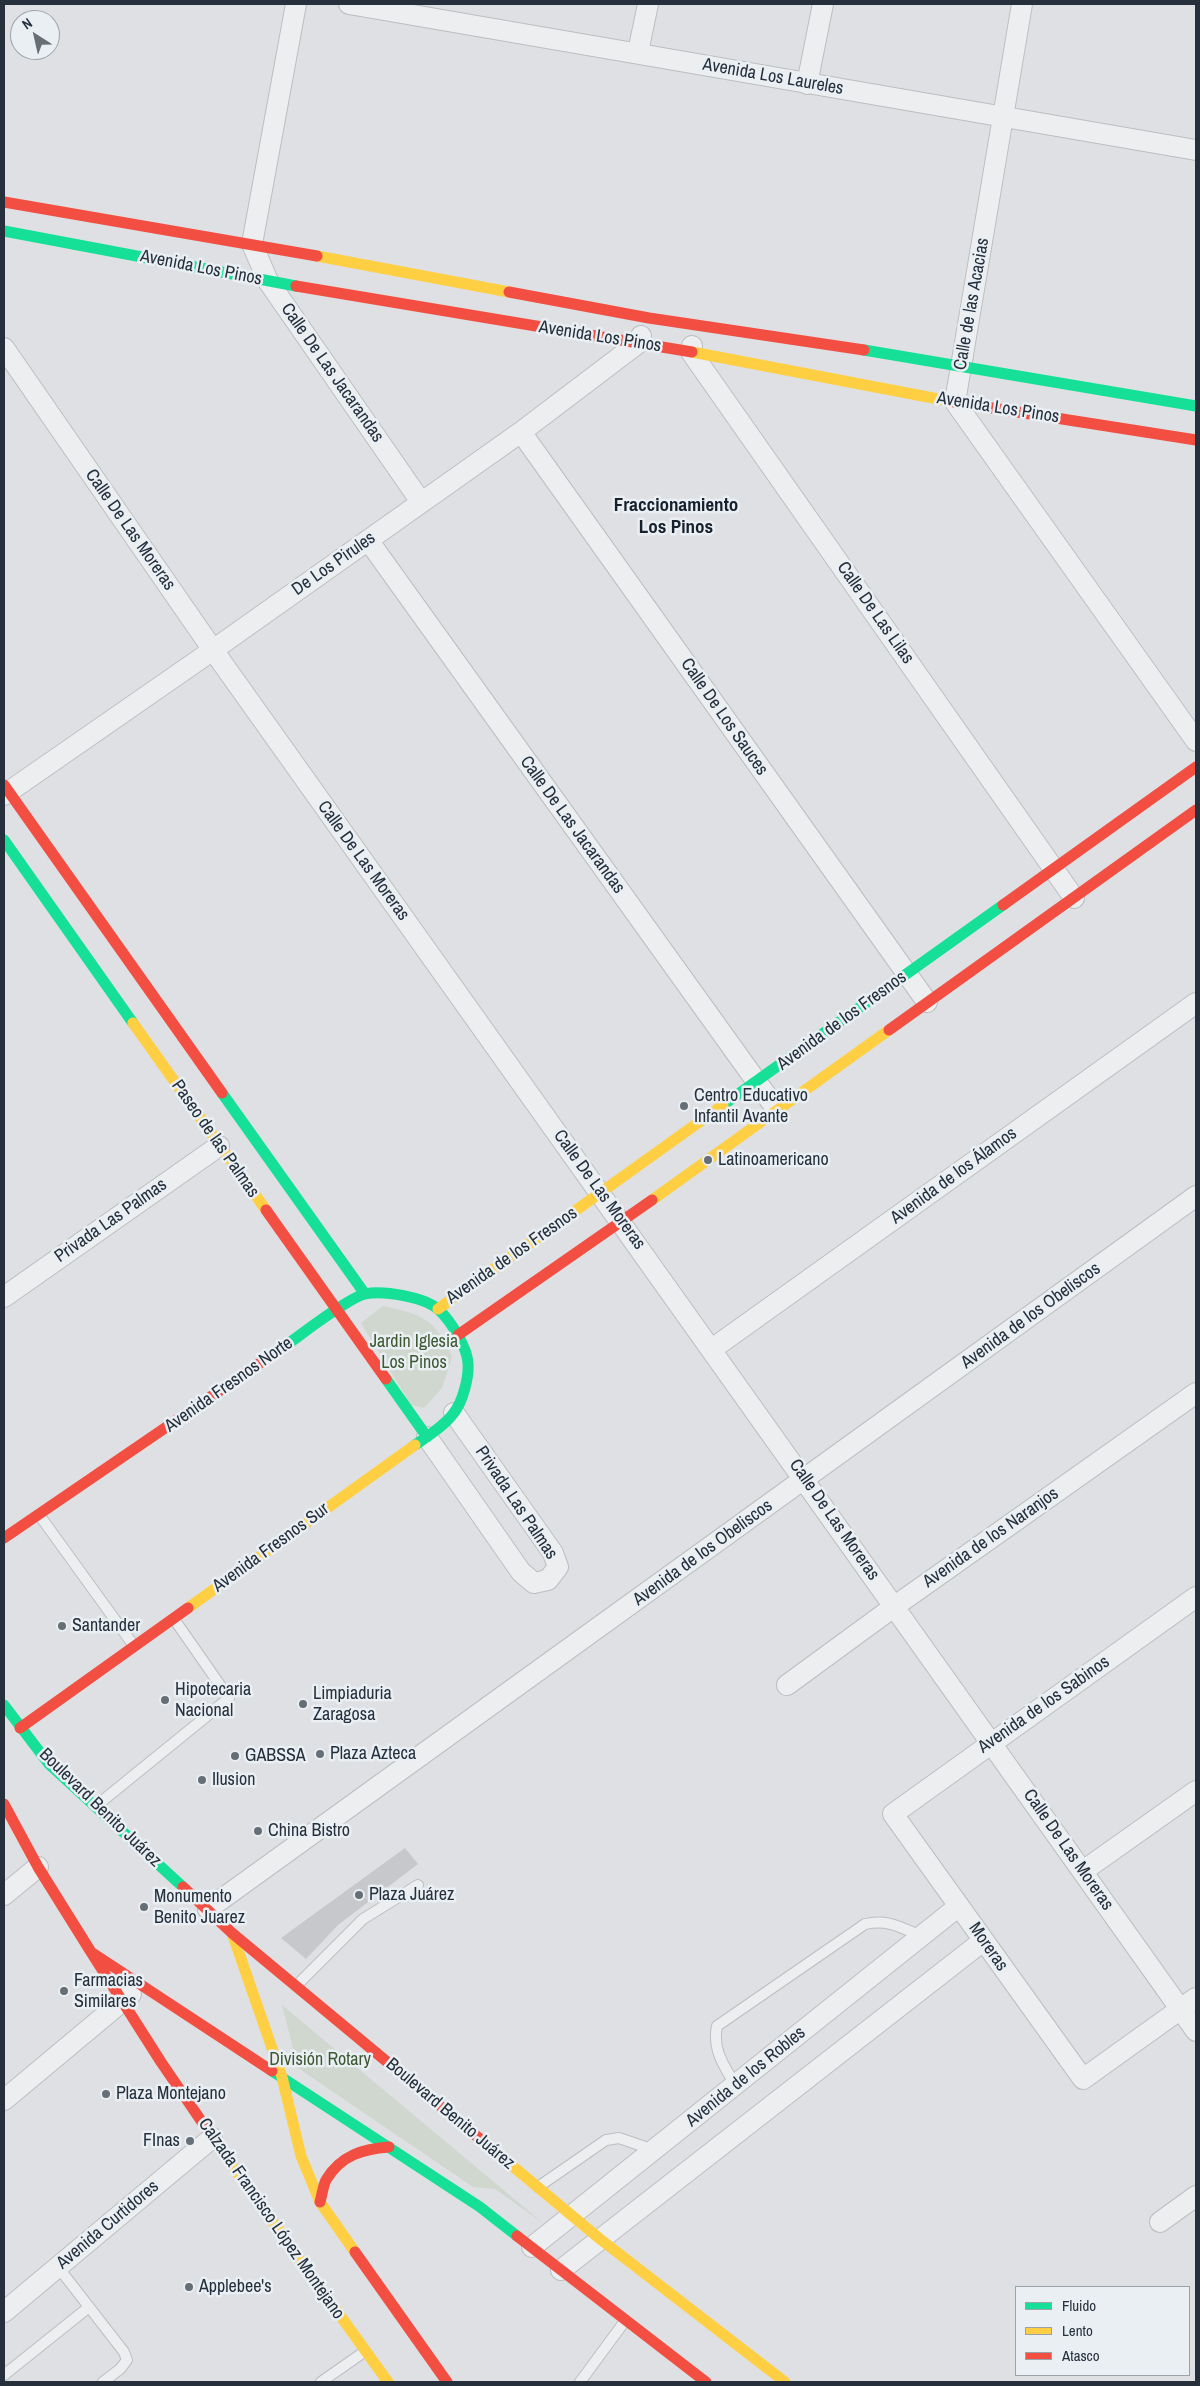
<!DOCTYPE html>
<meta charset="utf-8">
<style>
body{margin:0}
#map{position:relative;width:1200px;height:2386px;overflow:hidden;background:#dee0e3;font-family:"Archivo Narrow",sans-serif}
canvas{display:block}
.frame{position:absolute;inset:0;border:5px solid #25303c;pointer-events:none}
.legend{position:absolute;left:1015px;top:2286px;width:175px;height:90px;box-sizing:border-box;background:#eaeff4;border:1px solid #9ba3aa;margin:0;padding:6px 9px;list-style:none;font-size:15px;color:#25303c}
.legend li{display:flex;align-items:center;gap:10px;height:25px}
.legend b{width:25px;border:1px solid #9ba3aa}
.north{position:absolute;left:10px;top:10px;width:50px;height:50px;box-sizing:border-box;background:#eaeff4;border:1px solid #9ba3aa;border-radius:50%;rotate:325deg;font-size:14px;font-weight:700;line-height:20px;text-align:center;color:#25303c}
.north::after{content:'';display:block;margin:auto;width:18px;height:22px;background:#666e76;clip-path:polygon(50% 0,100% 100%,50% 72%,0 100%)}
</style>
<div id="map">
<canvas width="1200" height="2386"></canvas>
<div class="frame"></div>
<ul class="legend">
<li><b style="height:6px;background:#16e098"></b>Fluido</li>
<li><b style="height:6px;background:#ffcf43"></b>Lento</li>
<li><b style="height:6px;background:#f24e42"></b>Atasco</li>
</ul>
<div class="north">N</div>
</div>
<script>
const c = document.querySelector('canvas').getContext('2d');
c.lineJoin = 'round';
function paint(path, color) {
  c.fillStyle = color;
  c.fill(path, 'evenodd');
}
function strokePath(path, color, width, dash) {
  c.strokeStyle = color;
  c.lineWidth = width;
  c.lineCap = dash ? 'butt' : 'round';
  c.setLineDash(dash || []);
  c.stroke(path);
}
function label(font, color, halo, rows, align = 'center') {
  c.font = font + ' "Archivo Narrow",sans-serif';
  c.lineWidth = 5;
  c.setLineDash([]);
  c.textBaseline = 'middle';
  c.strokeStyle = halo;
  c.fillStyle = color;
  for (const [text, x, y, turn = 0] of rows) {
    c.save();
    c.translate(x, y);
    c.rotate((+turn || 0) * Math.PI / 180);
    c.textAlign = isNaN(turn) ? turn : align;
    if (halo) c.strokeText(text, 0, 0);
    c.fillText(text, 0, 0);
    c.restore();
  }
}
const green = new Path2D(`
 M383,1306C424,1315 434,1318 452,1357L442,1388L424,1408L411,1405L361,1323Z
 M282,2005L543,2223L495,2189L473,2187L298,2068Z`);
const building = new Path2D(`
 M405,1848L418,1864L338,1925L306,1959L281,1938Z`);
const lane = new Path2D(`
 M40,1516L134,1646
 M96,1806L229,1698L174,1619
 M297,1985L363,1919L418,1885
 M735,2085C724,2065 712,2050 717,2026L865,1924C888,1919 900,1927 921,1936
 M538,2187L606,2140L619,2138L654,2150
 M58,2267L124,2352L127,2360L120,2369L103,2382
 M4,2375L89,2307
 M321,2382L364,2352
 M580,2382L625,2321`);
const street = new Path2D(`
 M296,4L252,244L268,281L421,502
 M349,4L1196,150
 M1022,4L955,402L1196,741
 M638,52L648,4
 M807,84L823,4
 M692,346L691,352L1074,898
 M4,348L213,650L1196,2031
 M521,432L927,1002
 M368,540L777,1110
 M4,795L213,650L521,432L637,344L641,336
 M4,1297L219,1146
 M712,1349L1196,1003
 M427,1437L521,1572L534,1583L548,1580L558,1567L553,1553L454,1413
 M1196,1597L893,1814L1083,2079L1196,1998
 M787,1685L895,1606L1196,1393
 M1083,1871L1196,1791
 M4,1895L38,1867
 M208,1909L1196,1196
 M4,2100L131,1994
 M1160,2222L1196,2196
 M532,2247L959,1906
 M561,2270L983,1941
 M4,2312L212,2138`);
const fast = new Path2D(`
 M4,231L296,286
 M864,350L1196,406
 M4,840L133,1023
 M222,1093L365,1294
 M723,1105L1003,905
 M285,1346C302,1334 348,1298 365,1294C383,1290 425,1297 439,1310C450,1320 467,1347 468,1363C469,1377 463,1402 453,1414C444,1426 428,1436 415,1445
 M386,1379L427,1437
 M4,1705L49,1764L183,1887
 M272,2071L480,2207L517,2236`);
const slow = new Path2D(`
 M317,256L509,292
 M692,352L954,402
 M133,1023L266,1210
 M652,1200L889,1030
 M438,1309L723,1105
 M188,1608L415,1445
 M232,1933L282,2077L301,2156L320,2202L355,2252
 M219,2147L388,2382
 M492,2149L600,2239L785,2382`);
const jam = new Path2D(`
 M4,202L317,256
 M296,286L692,352
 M509,292L649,318L864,350
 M954,402L1196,440
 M4,785L222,1093
 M1003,905L1196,767
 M889,1030L1196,810
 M266,1210L386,1379
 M458,1335L652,1200
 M4,1538L285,1346
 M20,1728L188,1608
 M4,1804L38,1867L91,1952L272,2071
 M183,1887L232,1933L492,2149
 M91,1952L161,2062L219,2147
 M320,2202C322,2195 323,2186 326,2180C341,2155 363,2149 389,2147
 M517,2236L706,2382
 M355,2252L447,2382`);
const markers = [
 [684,1106,5,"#666e76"],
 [708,1160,5,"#666e76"],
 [62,1626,5,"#666e76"],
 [165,1700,5,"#666e76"],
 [303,1704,5,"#666e76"],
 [320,1754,5,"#666e76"],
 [235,1756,5,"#666e76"],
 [202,1780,5,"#666e76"],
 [258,1831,5,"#666e76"],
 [359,1895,5,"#666e76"],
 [144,1907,5,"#666e76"],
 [64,1991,5,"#666e76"],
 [106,2094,5,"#666e76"],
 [190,2141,5,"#666e76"],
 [189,2287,5,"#666e76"]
];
const streetNames = [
 ["Avenida Los Laureles",773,77,10],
 ["Avenida Los Pinos",201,268,11],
 ["Calle de las Acacias",972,304,-80],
 ["Avenida Los Pinos",600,337,9],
 ["Calle De Las Jacarandas",332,373,55],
 ["Avenida Los Pinos",998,408,9],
 ["Calle De Las Moreras",130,530,55],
 ["De Los Pirules",334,564,-35],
 ["Calle De Las Lilas",875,613,55],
 ["Calle De Los Sauces",724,717,55],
 ["Calle De Las Jacarandas",572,825,54],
 ["Calle De Las Moreras",363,861,54],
 ["Avenida de los Fresnos",842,1021,-36],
 ["Paseo de las Palmas",215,1139,55],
 ["Avenida de los Álamos",954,1176,-36],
 ["Calle De Las Moreras",599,1190,54],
 ["Privada Las Palmas",111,1221,-35],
 ["Avenida de los Fresnos",512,1256,-35],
 ["Avenida de los Obeliscos",1031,1316,-36],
 ["Avenida Fresnos Norte",229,1385,-35],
 ["Privada Las Palmas",516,1503,56],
 ["Calle De Las Moreras",834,1520,55],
 ["Avenida de los Naranjos",991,1538,-35],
 ["Avenida Fresnos Sur",271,1548,-36],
 ["Avenida de los Obeliscos",703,1553,-36],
 ["Avenida de los Sabinos",1044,1705,-35],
 ["Boulevard Benito Juárez",100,1808,44],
 ["Calle De Las Moreras",1068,1850,55],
 ["Moreras",988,1947,55],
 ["Avenida de los Robles",746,2077,-39],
 ["Boulevard Benito Juárez",450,2114,40],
 ["Calzada Francisco López Montejano",271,2219,55],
 ["Avenida Curtidores",108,2225,-40]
];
const poiNames = [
 ["Centro Educativo",694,1096],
 ["Infantil Avante",694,1117],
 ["Latinoamericano",718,1160],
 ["Santander",72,1626],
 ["Hipotecaria",175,1690],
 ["Nacional",175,1711],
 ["Limpiaduria",313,1694],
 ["Zaragosa",313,1715],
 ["Plaza Azteca",330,1754],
 ["GABSSA",245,1756],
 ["Ilusion",212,1780],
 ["China Bistro",268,1831],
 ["Plaza Juárez",369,1895],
 ["Monumento",154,1897],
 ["Benito Juarez",154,1918],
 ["Farmacias",74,1981],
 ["Similares",74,2002],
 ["Plaza Montejano",116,2094],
 ["FInas",180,2141,"right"],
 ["Applebee's",199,2287]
];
const parkNames = [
 ["Jardin Iglesia",414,1342],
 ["Los Pinos",414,1363],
 ["División Rotary",320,2060]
];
const neighbourhoodNames = [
 ["Fraccionamiento",676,506],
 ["Los Pinos",676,528]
];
paint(green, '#cfd7ce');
paint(building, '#c6c8cb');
strokePath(lane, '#bcbec1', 12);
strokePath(street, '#bcbec1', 22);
strokePath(lane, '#eceef0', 10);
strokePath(street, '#eceef0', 20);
strokePath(fast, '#16e098', 11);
strokePath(slow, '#ffcf43', 11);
strokePath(jam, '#f24e42', 11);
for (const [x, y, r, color] of markers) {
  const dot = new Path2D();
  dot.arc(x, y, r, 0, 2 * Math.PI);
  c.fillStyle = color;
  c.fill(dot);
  strokePath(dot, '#eaeff4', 2);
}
label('18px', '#25303c', '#eaeff4', streetNames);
label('18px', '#25303c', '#eaeff4', poiNames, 'left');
label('18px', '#3d5831', '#eaeff4', parkNames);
label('bold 19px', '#17212d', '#eaeff4', neighbourhoodNames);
</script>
